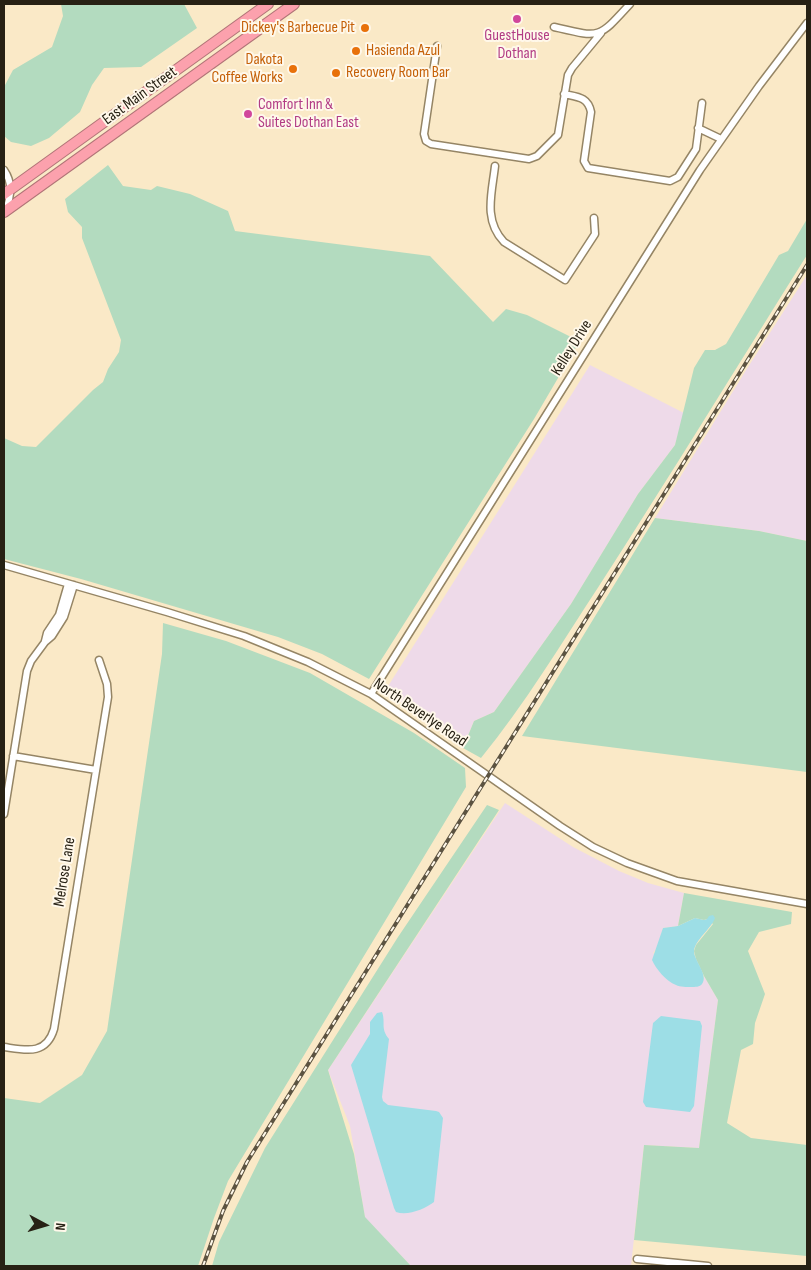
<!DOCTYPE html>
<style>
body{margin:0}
#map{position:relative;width:811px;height:1270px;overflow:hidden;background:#fae9c7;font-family:"Sofia Sans Condensed",sans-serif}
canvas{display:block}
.frame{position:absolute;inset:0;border:5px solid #272114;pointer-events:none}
.north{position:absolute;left:20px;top:1200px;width:50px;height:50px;-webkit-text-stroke:4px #fff8ea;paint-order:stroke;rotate:96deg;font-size:14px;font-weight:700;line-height:20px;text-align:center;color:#272114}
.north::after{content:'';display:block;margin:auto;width:18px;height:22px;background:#272114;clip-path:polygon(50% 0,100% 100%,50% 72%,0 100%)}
</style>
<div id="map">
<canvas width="811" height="1270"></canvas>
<div class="frame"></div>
<div class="north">N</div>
</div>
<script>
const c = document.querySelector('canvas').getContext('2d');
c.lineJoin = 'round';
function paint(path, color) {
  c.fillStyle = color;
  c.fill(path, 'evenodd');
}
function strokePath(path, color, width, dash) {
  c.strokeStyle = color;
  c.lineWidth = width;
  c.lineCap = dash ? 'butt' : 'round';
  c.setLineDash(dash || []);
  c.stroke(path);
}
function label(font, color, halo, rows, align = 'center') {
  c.font = font + ' "Sofia Sans Condensed",sans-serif';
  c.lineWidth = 4;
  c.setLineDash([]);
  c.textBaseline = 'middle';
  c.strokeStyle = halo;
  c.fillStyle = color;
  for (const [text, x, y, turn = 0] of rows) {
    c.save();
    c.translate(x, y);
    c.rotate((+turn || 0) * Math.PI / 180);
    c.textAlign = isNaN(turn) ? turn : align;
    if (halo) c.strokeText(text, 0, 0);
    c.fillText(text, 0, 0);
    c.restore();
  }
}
const industrial = new Path2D(`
 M807,275V541L759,531L655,518L748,367Z
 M590,365L684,413L675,445L638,494L571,604L494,712L474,721L463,748L385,691Z
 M505,803L573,847L619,871L648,883L684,893L678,926L663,928L658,946L653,953L703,982L704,976L718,1000L699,1148L644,1145L631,1266H411L365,1218L350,1126L328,1070Z`);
const green = new Path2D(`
 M61,4H184L197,28L141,67L104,68L92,85L80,112L49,138L31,146L11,142L4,136V87L13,70L52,47L63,16Z
 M108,165L123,186L151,190L157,186L190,194L228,211L235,231L430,256L493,322L506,309L527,315L573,338L572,341L578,344L534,419L369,679L322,654L278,637L81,579L4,559V438L22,446L36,447L93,390L103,382L108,369L119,352L121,340L82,238V227L68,212L65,199Z
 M807,219V255C738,365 670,476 599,586C561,644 525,704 481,758L463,748L474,721L494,712L571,604L638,494L675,445L694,368L705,350H715L726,344L779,255L788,251Z
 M655,518L759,531L807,541V772L522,736Z
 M163,623L226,641L310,673L414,733L465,768L466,787L228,1181L214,1218L198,1266H4V1098L40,1103L82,1075L107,1031L162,654Z
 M487,805L499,810L328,1070L354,1154L365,1217L411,1266H212L219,1242L265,1148L398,937Z
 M684,893L792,912L791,924L759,932L748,951L765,994L755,1023L753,1044L741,1050L727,1123L751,1138L807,1145V1256L634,1240L644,1145L699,1148L718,1000L704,976L696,959L694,951L696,945L713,924L707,919L704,920L695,918L678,926Z`);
const water = new Path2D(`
 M713,915L715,918C711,929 695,940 694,951C694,961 709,975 702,984C700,987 695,987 691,987C687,987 680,987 676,985C666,981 656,969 652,960L663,928L678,926L695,918L704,920L707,919L709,916Z
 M382,1012C386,1023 380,1028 389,1039L382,1097L383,1101L388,1105L436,1111L439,1112L443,1118L434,1202C425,1209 408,1216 396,1212L394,1208L351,1065L370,1034V1022L377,1013Z
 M661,1016L700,1021L702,1026L694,1106L690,1112L646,1107L643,1102L653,1023Z`);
const minor = new Path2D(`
 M554,27C601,38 598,39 630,4
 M437,46L424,134L426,141L431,144L529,159L537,156L558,135L568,75L572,68L601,33
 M564,94C578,97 588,97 591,112L584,161L588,168L670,181L678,177L696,149L702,103
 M698,128L721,139
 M495,166C492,193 483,220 504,242L565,280L595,234L594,218
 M4,170C13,183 11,195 6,210
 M4,565L167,612L244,636L308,662L371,694L560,826L593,847L627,863L677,881L807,904
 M45,641L47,633L59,615L68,584
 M371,694L700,170L759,86L807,23
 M13,756L96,770
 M4,814L27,671L31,661L45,642L52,636L64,617L74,585
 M4,1047C25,1050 46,1056 54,1029L108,697L107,684L99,660
 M637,1259L708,1266`);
const highway = new Path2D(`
 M4,194L268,4
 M4,212L294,4`);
const rail = new Path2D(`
 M203,1266L223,1211L247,1162L807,265`);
const markers = [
 [517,19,5,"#d1479c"],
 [365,28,5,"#e8710a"],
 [356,51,5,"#e8710a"],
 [293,69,5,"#e8710a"],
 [336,73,5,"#e8710a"],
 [248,114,5,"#d1479c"]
];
const foodNames = [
 ["Dickey's Barbecue Pit",355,28],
 ["Hasienda Azul",366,51,"left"],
 ["Dakota",283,60],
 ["Coffee Works",283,78],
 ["Recovery Room Bar",346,73,"left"]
];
const hotelNames = [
 ["GuestHouse",517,36],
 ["Dothan",517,54],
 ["Comfort Inn &",258,105,"left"],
 ["Suites Dothan East",258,123,"left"]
];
const streetNames = [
 ["East Main Street",140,96,-36],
 ["Kelley Drive",572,348,-58],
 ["North Beverlye Road",420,713,34],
 ["Melrose Lane",65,872,-81]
];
paint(industrial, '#eedae9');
paint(green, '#b3dbbf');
paint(water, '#9ddee6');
strokePath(minor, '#958565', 9);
strokePath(highway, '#b17477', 12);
strokePath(minor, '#fff', 6);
strokePath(highway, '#fca1ad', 10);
strokePath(rail, '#5c5341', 4);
strokePath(rail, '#fff8ea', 2, [5.5]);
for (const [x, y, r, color] of markers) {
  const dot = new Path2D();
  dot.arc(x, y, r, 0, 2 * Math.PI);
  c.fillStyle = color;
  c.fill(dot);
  strokePath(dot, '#fff8ea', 2);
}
label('16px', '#c56008', '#fff8ea', foodNames, 'right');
label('16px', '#b23c85', '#fff8ea', hotelNames);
label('16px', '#272114', '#fff8ea', streetNames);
</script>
